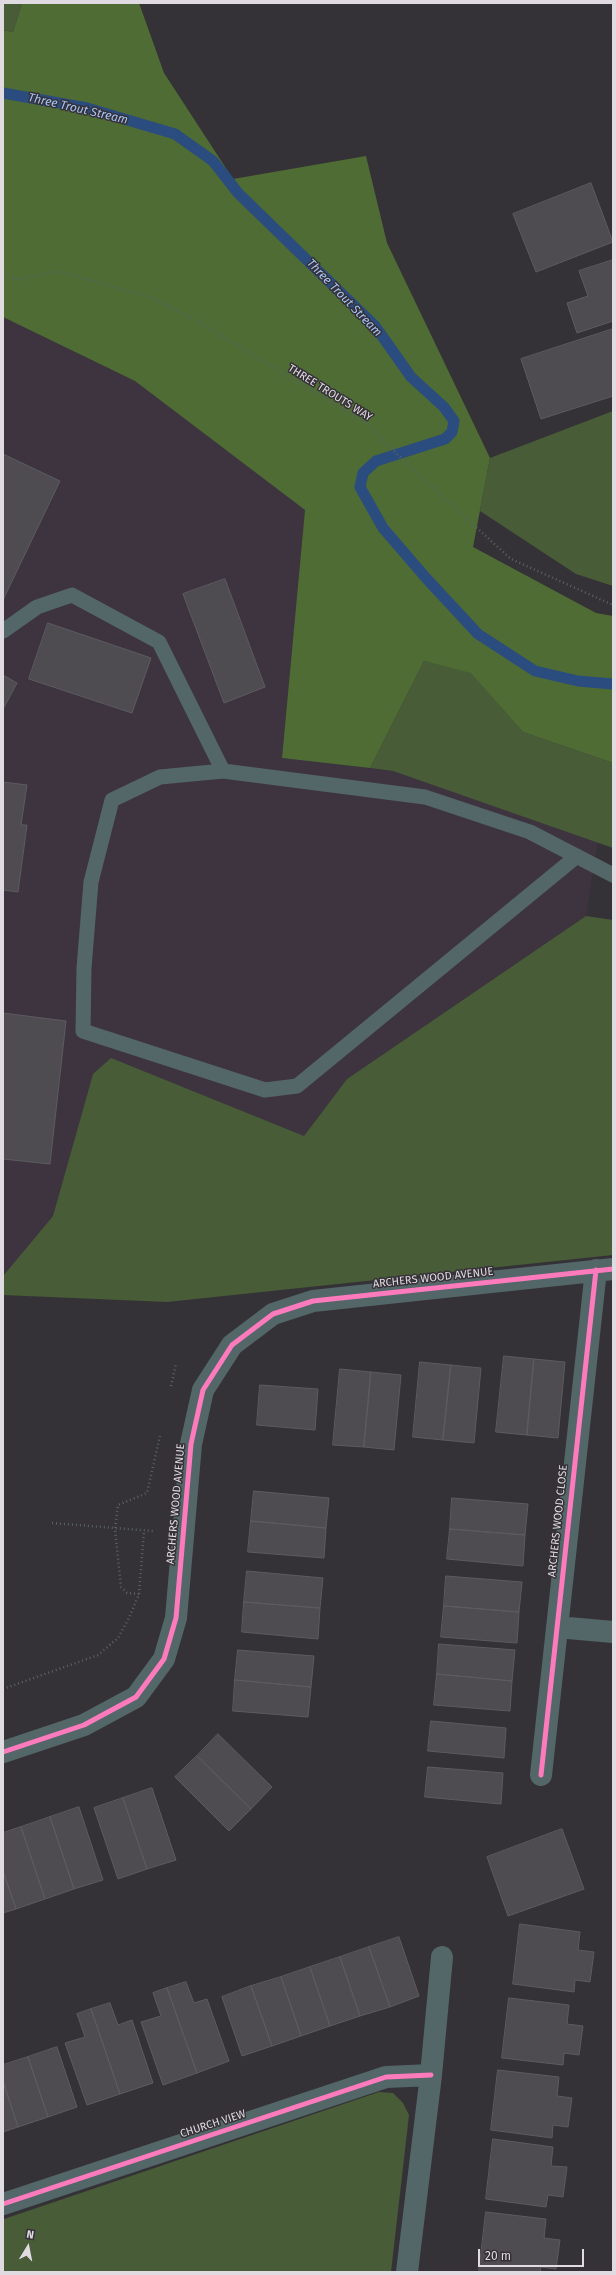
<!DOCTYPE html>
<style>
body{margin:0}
#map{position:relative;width:616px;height:2275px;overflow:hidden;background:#353237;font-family:"Fira Sans",sans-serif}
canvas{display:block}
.frame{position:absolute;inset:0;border:4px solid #dfdbe0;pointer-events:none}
.north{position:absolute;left:8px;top:2227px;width:40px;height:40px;-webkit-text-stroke:3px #363138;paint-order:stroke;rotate:10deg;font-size:11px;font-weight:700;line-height:16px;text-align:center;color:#dfdbe0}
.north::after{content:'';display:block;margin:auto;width:14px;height:18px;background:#dfdbe0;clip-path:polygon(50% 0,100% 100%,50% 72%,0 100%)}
.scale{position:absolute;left:478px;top:2249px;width:106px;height:18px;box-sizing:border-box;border:2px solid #dfdbe0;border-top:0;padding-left:5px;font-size:12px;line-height:14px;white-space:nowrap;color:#dfdbe0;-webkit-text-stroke:3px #363138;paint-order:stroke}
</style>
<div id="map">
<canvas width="616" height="2275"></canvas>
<div class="frame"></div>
<div class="north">N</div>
<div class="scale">20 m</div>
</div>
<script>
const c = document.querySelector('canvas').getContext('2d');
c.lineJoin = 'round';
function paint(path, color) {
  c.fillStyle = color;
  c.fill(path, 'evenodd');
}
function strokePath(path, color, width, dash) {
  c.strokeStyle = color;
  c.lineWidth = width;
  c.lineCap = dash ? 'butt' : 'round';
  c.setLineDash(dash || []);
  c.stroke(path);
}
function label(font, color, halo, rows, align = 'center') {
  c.font = font + ' "Fira Sans",sans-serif';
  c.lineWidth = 3;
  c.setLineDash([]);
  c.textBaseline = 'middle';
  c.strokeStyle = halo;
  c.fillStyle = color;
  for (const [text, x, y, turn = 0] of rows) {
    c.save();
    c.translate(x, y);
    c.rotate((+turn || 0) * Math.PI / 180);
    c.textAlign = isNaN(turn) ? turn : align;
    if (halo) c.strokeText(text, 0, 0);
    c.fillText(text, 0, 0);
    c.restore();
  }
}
const built = new Path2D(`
 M3,317L135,381L305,510L282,758L393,771L598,841L586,916L347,1079L304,1136L111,1059L93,1074L53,1216L3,1276Z`);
const green = new Path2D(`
 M3,3H22L13,32L3,30Z
 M613,411V586L576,574L480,511L490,458Z
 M424,661L471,672L523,732L613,763V848L393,771L370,768Z
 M586,916L613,920V1255L167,1302L3,1295V1276L53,1216L93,1074L111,1058L304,1136L347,1079Z
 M379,2092L393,2093L403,2103L409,2115L391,2272H3L4,2219Z`);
const forest = new Path2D(`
 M22,3H139L164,73L233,179L366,156L387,243L490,458L473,547L596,613L613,616V763L523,732L471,673L424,661L370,768L282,758L305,510L135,381L3,317V30L13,32Z`);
const stream = new Path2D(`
 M3,93L87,108L175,134L213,161L238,193L375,326L411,377L444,407L454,421L452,432L445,439L376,461L363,473L360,487L383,528L426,578L478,634L535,671L578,681L613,684`);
const building = new Path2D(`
 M591,183L613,242L536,272L513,214Z
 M613,260V321L577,333L567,303L588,296L579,271Z
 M613,329V396L541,419L521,359Z
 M3,454L60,481L3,600Z
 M225,579L265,687L224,703L183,594Z
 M48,623L151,658L132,713L29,679Z
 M3,675L17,683L3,709Z
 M3,782L27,785L21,825H27L18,892L3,890Z
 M3,1013L66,1021L50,1164L3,1159Z
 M504,1356L534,1359L527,1435L496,1432Z
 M534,1359L565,1362L558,1438L527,1435Z
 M420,1362L451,1365L443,1440L413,1437Z
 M451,1365L481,1368L474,1443L443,1440Z
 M340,1369L371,1372L364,1447L333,1445Z
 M371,1372L401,1375L394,1450L364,1447Z
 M260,1385L318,1389L315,1430L257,1425Z
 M254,1491L329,1498L326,1528L251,1521Z
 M452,1498L528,1504L525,1535L450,1529Z
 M251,1521L326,1528L324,1558L248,1552Z
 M450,1529L525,1535L523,1566L447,1559Z
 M247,1571L323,1578L320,1608L244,1602Z
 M446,1576L522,1582L519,1612L444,1606Z
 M244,1602L320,1608L318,1639L242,1632Z
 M444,1606L519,1612L517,1643L441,1637Z
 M439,1644L515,1650L512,1681L437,1674Z
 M238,1650L314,1656L311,1687L235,1680Z
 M437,1674L512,1681L510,1711L434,1705Z
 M235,1680L311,1687L308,1717L233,1711Z
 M431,1721L506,1728L504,1758L428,1751Z
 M218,1734L272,1787L251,1809L197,1756Z
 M197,1756L251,1809L229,1831L175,1777Z
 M428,1767L503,1773L501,1804L425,1797Z
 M152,1788L176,1860L147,1869L123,1798Z
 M123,1798L147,1869L118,1879L94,1808Z
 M79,1807L103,1880L74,1889L50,1817Z
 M50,1817L74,1889L45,1899L21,1827Z
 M21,1827L45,1899L16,1909L3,1871V1833Z
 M562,1829L584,1889L508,1916L487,1857Z
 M3,1871L16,1909L3,1913Z
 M520,1924L580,1932L578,1950L594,1952L590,1982L575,1980L574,1992L513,1984Z
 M399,1937L419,1996L390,2007L369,1947Z
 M369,1947L390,2007L360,2016L340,1957Z
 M340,1957L360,2016L330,2026L310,1967Z
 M310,1967L330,2026L301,2036L281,1977Z
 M281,1977L301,2036L272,2046L251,1986Z
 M186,1982L194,2003L207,1999L229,2061L197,2073L167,1988Z
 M251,1986L272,2046L242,2056L222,1997Z
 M167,1988L197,2073L163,2085L141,2022L161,2016L153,1993Z
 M509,1998L569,2005L567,2024L583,2026L579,2055L564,2053L563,2065L502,2058Z
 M110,2003L118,2025L132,2020L153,2083L120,2094L91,2009Z
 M91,2009L120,2094L87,2105L65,2043L85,2037L77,2014Z
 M57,2047L77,2107L48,2117L28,2057Z
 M28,2057L48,2117L18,2127L3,2081V2065Z
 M498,2070L559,2077L557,2096L572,2098L568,2127L553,2125L552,2138L491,2130Z
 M3,2081L18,2127L3,2132Z
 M493,2139L553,2147L551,2166L567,2167L563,2197L548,2195L546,2207L486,2199Z
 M486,2212L546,2219L544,2238L560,2240L556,2269L541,2267L540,2272H479Z`);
const path = new Path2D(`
 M3,272L15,280L59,271L152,298L197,321L367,424L411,468L511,559L613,605
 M171,1386L176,1364
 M52,1523L153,1531
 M139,1594L127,1593L121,1587L115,1529L118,1505L147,1493L160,1436
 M3,1689L98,1655L118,1638L129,1618L139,1594L144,1531`);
const lane = new Path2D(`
 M3,631L37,607L72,595L159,642L223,771
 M577,856L297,1086L265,1090L83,1031L84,968L91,882L112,800L160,777L223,771L425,797L530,832L613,875`);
const street = new Path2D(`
 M557,1627L613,1632
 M3,1752L84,1725L136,1697L164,1659L176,1618L191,1444L203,1390L232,1345L273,1314L313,1301L613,1269
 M541,1775L596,1270
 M3,2204L386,2077L431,2075
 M407,2272L431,2075L442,1957`);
const cycleway = new Path2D(`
 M3,1752L84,1725L136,1697L164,1659L176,1618L191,1444L203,1390L232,1345L273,1314L313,1301L613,1269
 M541,1775L596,1270
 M3,2204L386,2077L431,2075`);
const streetNames = [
 ["THREE TROUTS WAY",330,393,32],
 ["ARCHERS WOOD AVENUE",433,1278,-6],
 ["ARCHERS WOOD AVENUE",176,1504,-85],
 ["ARCHERS WOOD CLOSE",558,1521,-84],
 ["CHURCH VIEW",213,2124,-18]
];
const waterNames = [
 ["Three Trout Stream",78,109,13],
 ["Three Trout Stream",344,298,46]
];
paint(built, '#3d3440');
paint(green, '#485c37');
paint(forest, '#4f6c34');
strokePath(stream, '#2a4c7f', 11);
paint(building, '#4e4c50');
strokePath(building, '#5c5b60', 1);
strokePath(path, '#576365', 2.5, [1, 3]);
strokePath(lane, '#546768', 15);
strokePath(street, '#546768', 22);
strokePath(cycleway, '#fd7abc', 5);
label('11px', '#dfdbe0', '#363138', streetNames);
label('italic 12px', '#a4c5f6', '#363138', waterNames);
</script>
